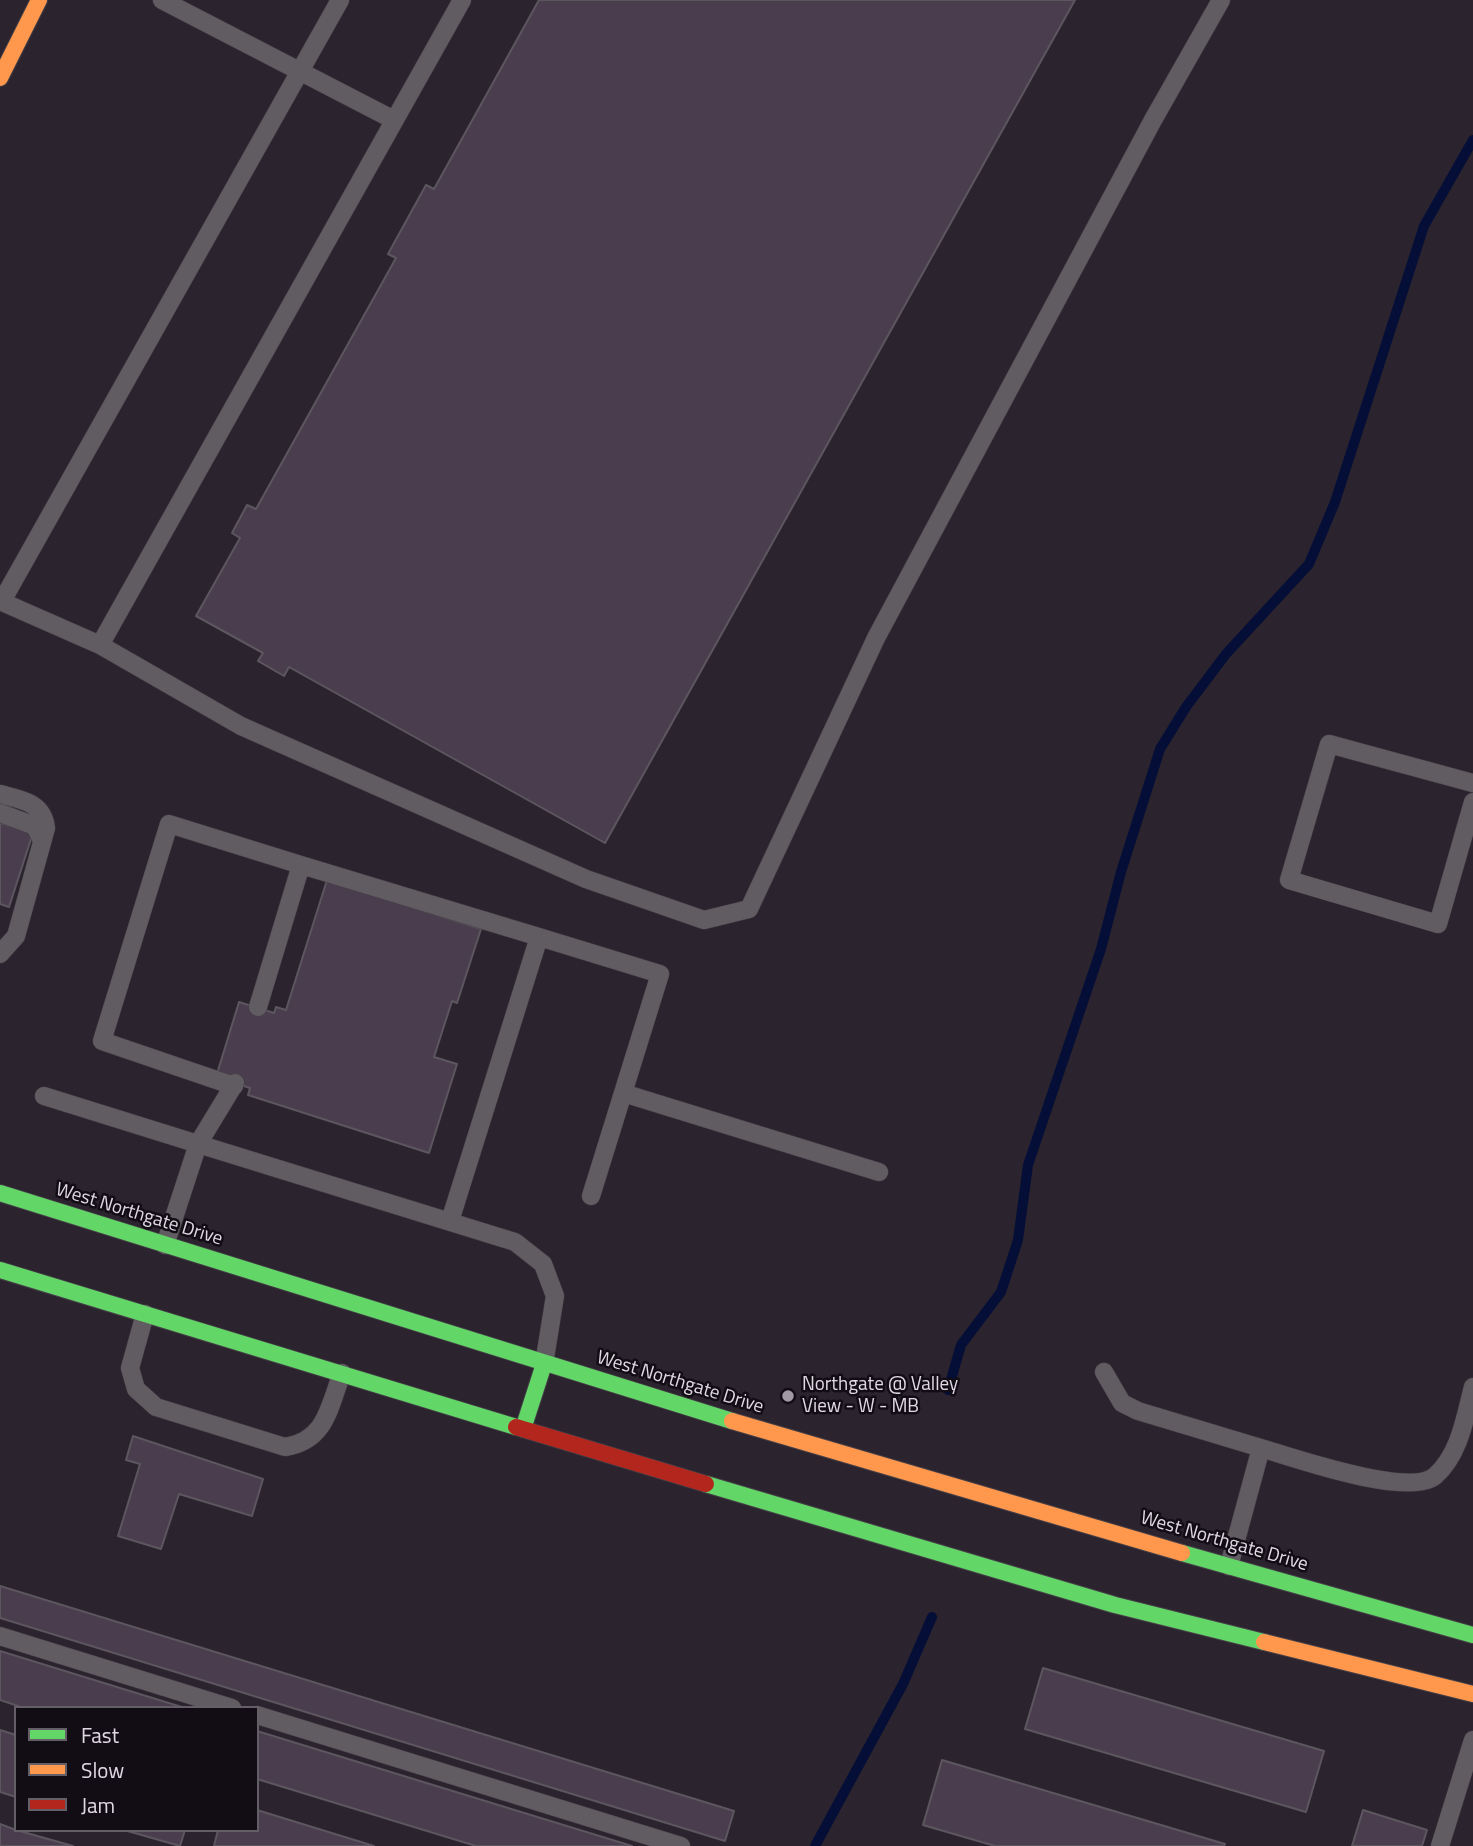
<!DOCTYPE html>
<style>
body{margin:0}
#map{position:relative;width:1473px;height:1846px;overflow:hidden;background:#2b242e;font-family:"Titillium Web",sans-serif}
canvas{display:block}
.legend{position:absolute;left:14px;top:1706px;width:245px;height:126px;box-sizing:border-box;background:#120d14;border:2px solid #645f67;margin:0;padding:9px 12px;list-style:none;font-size:21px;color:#e0d9e3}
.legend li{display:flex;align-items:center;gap:14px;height:35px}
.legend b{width:35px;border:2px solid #645f67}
</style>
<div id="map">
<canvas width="1473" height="1846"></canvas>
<ul class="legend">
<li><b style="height:9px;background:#63d668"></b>Fast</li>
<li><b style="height:9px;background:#ff974d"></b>Slow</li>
<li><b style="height:9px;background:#b3261e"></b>Jam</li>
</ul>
</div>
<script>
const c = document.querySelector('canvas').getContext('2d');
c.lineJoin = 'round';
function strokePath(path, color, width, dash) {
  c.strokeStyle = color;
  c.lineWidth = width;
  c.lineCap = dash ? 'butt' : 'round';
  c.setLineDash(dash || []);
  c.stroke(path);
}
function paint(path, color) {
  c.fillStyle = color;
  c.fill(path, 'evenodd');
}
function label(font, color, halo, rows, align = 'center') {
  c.font = font + ' "Titillium Web",sans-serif';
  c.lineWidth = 5;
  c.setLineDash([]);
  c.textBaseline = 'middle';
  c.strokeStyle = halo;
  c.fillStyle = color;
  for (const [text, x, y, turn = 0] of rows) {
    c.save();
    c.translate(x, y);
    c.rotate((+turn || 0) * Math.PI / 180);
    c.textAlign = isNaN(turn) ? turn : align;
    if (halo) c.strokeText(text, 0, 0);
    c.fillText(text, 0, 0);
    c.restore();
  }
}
const stream = new Path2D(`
 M948,1390L961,1345L1001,1292L1018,1240L1028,1165L1101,949L1121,872L1160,749L1186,707L1226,654L1309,564L1335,502L1424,226L1473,140
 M815,1846L903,1684L932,1617`);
const building = new Path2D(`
 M539,0H1075L605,843L289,667L284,676L258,661L263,653L196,616L240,538L232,533L247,505L256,509L396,258L388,254L426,185L434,189Z
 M0,823L33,833L9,907L0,904Z
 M327,880L481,929L457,1003L452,1001L434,1057L457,1064L429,1153L248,1095L250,1088L216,1077L239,1002L274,1013L276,1007L286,1010Z
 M133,1436L263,1479L252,1516L179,1494L161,1549L118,1536L140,1464L126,1460Z
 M0,1586L734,1811L725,1841L0,1618Z
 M0,1651L185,1708H24L0,1700Z
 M1043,1668L1324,1751L1306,1812L1025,1729Z
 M0,1730L16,1735V1797L0,1792Z
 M257,1731L632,1846H476L257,1779Z
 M942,1760L1225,1844L1224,1846H995L923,1825Z
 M257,1810L374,1846H214L218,1830H257Z
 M1363,1810L1427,1830L1422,1846H1352Z
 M0,1824L16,1830L73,1846H0Z
 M124,1830H185L180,1846Z`);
const lane = new Path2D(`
 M162,0L394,120
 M0,601L100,645L241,726L586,879L704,920L749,909L876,638L1153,120L1221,0
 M2,601L340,0
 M100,645L462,0
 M1473,783L1329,744L1289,880L1438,924L1473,802
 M0,794C22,800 43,802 46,828L16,936L0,954
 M0,813L35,826L42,841
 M301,865L539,937L450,1221
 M539,937L660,974L591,1196
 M234,1086L102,1041L169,824L301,865L258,1007
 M623,1093L879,1172
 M44,1096L198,1144L235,1083
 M165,1245L198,1144L515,1242L543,1264L555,1296L544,1364
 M145,1314L130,1368L136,1389L156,1407L285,1447C326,1441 329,1407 342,1373
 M1104,1372L1122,1403L1138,1411L1261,1448
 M1229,1566L1261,1448C1294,1458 1409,1498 1435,1476C1460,1454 1465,1417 1473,1387
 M0,1636L232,1708
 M257,1715L681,1846
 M1440,1846L1473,1740`);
const fast = new Path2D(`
 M0,1193L732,1421
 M0,1270L516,1427
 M523,1429L544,1364
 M706,1484L1115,1605L1264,1642
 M1182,1553L1473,1635`);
const slow = new Path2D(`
 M0,78L39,0
 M732,1421L1182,1553
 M1264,1642L1473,1694`);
const jam = new Path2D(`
 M516,1427L706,1484`);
const markers = [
 [788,1396,7,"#a19aa4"]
];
const streetNames = [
 ["West Northgate Drive",139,1215,17],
 ["West Northgate Drive",680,1383,17],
 ["West Northgate Drive",1224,1542,16]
];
const poiNames = [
 ["Northgate @ Valley",802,1385],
 ["View - W - MB",802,1407]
];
strokePath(stream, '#040e37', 10);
paint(building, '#4a3e4e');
strokePath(building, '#5c575f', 2);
strokePath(lane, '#453f47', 19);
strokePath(fast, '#453f47', 18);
strokePath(slow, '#453f47', 18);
strokePath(jam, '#453f47', 18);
strokePath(lane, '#615b62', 18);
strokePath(fast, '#63d668', 16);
strokePath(slow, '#ff974d', 16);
strokePath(jam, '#b3261e', 16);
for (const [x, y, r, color] of markers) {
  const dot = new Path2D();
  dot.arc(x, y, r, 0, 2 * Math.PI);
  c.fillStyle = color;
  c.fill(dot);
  strokePath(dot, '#120d14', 2.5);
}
label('19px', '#e0d9e3', '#120d14', streetNames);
label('19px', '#e0d9e3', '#120d14', poiNames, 'left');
</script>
